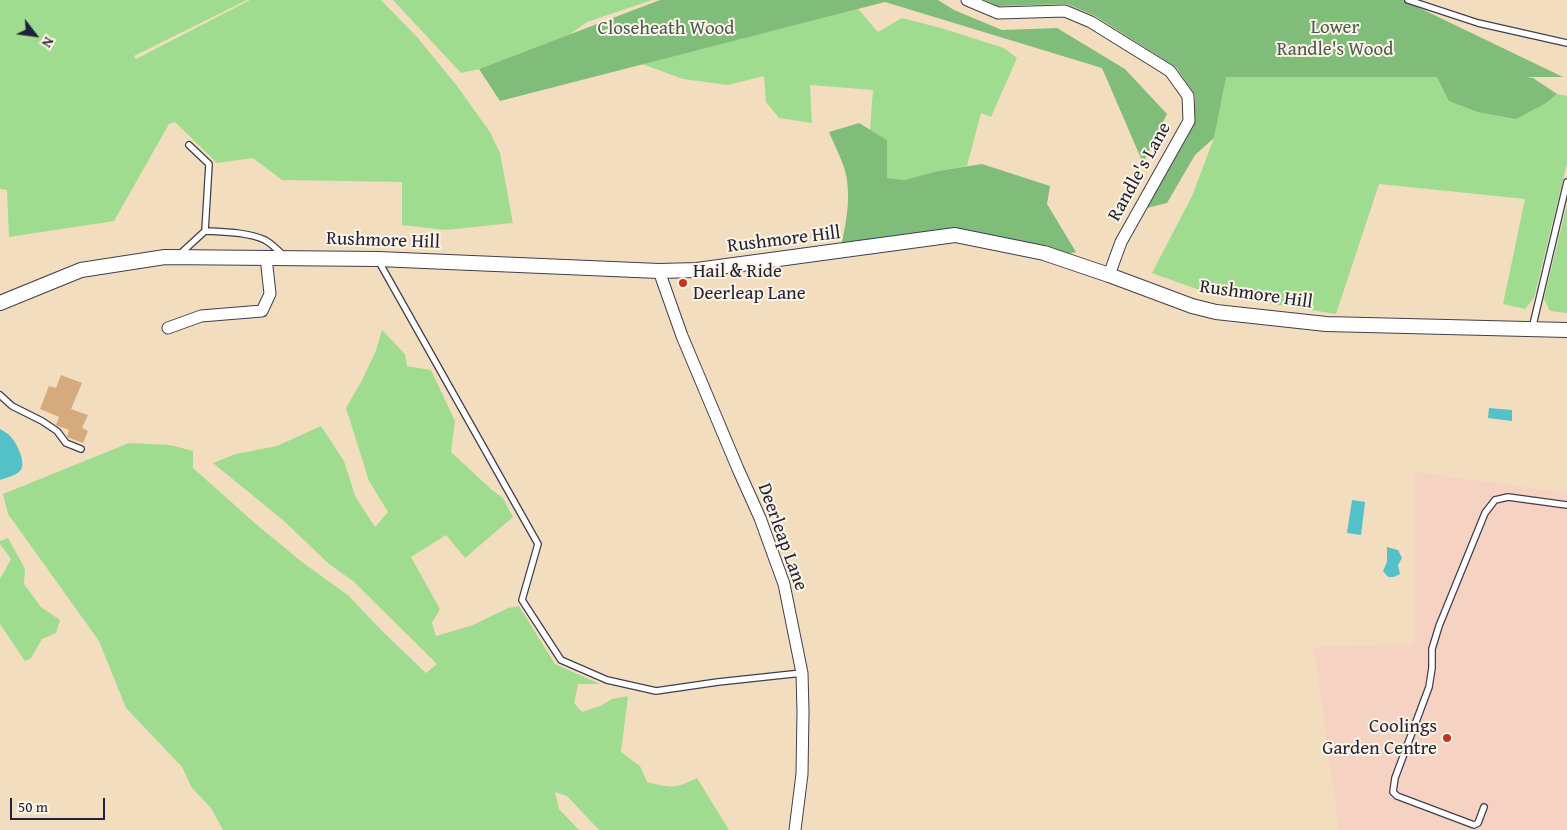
<!DOCTYPE html>
<style>
body{margin:0}
#map{position:relative;width:1567px;height:830px;overflow:hidden;background:#f2debf;font-family:"Gentium Book Plus",serif}
canvas{display:block}
.north{position:absolute;left:10px;top:10px;width:50px;height:50px;-webkit-text-stroke:4px #fcf5e5;paint-order:stroke;rotate:120deg;font-size:14px;font-weight:700;line-height:20px;text-align:center;color:#22223b}
.north::after{content:'';display:block;margin:auto;width:18px;height:22px;background:#22223b;clip-path:polygon(50% 0,100% 100%,50% 72%,0 100%)}
.scale{position:absolute;left:10px;top:798px;width:95px;height:22px;box-sizing:border-box;border:2px solid #22223b;border-top:0;padding-left:6px;font-size:15px;line-height:18px;white-space:nowrap;color:#22223b;-webkit-text-stroke:4px #fcf5e5;paint-order:stroke}
</style>
<div id="map">
<canvas width="1567" height="830"></canvas>
<div class="north">N</div>
<div class="scale">50 m</div>
</div>
<script>
const c = document.querySelector('canvas').getContext('2d');
c.lineJoin = 'round';
function paint(path, color) {
  c.fillStyle = color;
  c.fill(path, 'evenodd');
}
function strokePath(path, color, width, dash) {
  c.strokeStyle = color;
  c.lineWidth = width;
  c.lineCap = dash ? 'butt' : 'round';
  c.setLineDash(dash || []);
  c.stroke(path);
}
function label(font, color, halo, rows, align = 'center') {
  c.font = font + ' "Gentium Book Plus",serif';
  c.lineWidth = 4;
  c.setLineDash([]);
  c.textBaseline = 'middle';
  c.strokeStyle = halo;
  c.fillStyle = color;
  for (const [text, x, y, turn = 0] of rows) {
    c.save();
    c.translate(x, y);
    c.rotate((+turn || 0) * Math.PI / 180);
    c.textAlign = isNaN(turn) ? turn : align;
    if (halo) c.strokeText(text, 0, 0);
    c.fillText(text, 0, 0);
    c.restore();
  }
}
const built = new Path2D(`
 M1414,472L1567,493V830H1339L1314,647L1414,644Z`);
const green = new Path2D(`
 M0,0H247L134,56L136,59L250,0H381L417,37L457,86L490,132L500,153L513,223L445,230L402,225V182L282,180L253,158L217,163L175,122L169,124L114,221L9,237L7,190L0,189Z
 M393,0H652L587,22L569,35L479,69L461,73Z
 M858,9L878,32L902,18L941,28L1004,48L1017,58L991,117L981,113L967,166L938,171L904,180L887,178V140L870,130L873,90L810,85L812,123L779,118L766,102L764,76L728,85L683,79L642,64Z
 M1225,77H1437L1546,103L1557,94L1567,96V163L1534,298L1525,309L1503,304L1525,199L1379,184L1336,314L1211,294L1152,273L1192,196L1214,138Z
 M1567,204V313L1550,311L1544,299Z
 M382,330L405,354L407,366L431,370L455,421L451,452L492,490L503,498L513,517L465,558L446,535L411,557L440,609L432,623L436,636L473,625L508,608L519,606L555,664L600,684H578L574,703L582,712L600,706L612,699L628,696L621,752L640,766L647,782C671,788 675,789 697,778L729,830H599L567,796L555,792L559,809L579,830H223L211,808L192,788L182,767L126,708L99,641L8,514L3,494L129,443L170,445L193,451V468L257,525L302,562L349,596L383,632L426,673L437,664L353,581L329,564L284,521L213,463L236,454L277,446L321,426L344,461L355,496L375,527L388,512L369,481L346,408L362,380L375,353Z
 M8,538L25,569L24,584L41,607L60,620L56,633L42,639L31,658L25,661L0,624V579L11,559L0,544V541Z`);
const forest = new Path2D(`
 M660,0H938L954,10L1002,30L1057,28L1125,69L1167,114L1143,163L1102,68L885,2L500,101L479,69Z
 M985,0H1403L1563,77H1527L1533,78L1557,94L1546,103L1516,119L1478,112L1449,101L1437,77H1226L1214,138L1195,155L1167,203L1147,208L1195,122V95L1176,67L1095,16L1067,4L998,6Z
 M859,123L887,140V178L904,180L938,171L982,164L1050,186L1047,204L1076,252L1065,255L952,231L841,246C846,224 850,203 847,180C845,164 835,147 829,132Z`);
const water = new Path2D(`
 M1489,408L1512,410V421L1488,418Z
 M0,429C3,431 8,433 10,436C17,443 28,465 19,472C14,476 5,478 0,480Z
 M1352,500L1365,502L1361,535L1347,533Z
 M1387,547L1398,550L1402,558L1398,565L1400,574L1394,577H1388L1383,571L1387,562Z`);
const building = new Path2D(`
 M61,375L82,383L71,409L88,415L82,428L88,431L83,443L67,437L69,430L56,425L59,417L40,409L49,386L56,388Z`);
const service = new Path2D(`
 M1408,0L1478,23L1567,43
 M205,231C224,232 247,232 265,240C272,244 278,250 284,256
 M180,254L205,231L209,164L189,145
 M378,260L538,544L522,600L561,660L607,680L656,691L718,682L802,673
 M1532,329L1567,182
 M0,395L12,406L42,421L57,431L66,443L81,449
 M1484,807L1478,823L1474,825L1397,796L1393,792L1395,778L1429,687L1432,668V649L1439,626L1485,513L1495,500L1508,497L1567,505`);
const minor = new Path2D(`
 M967,0L998,13L1065,11L1091,22L1170,71L1188,96L1189,121L1121,242L1109,275
 M659,271L682,336L738,469L760,518L784,584L802,673L803,712L802,774L795,830
 M168,328L201,316L262,311L270,294L266,257`);
const tertiary = new Path2D(`
 M0,303L81,270L165,257L378,259L659,271L697,270L955,235L1044,253L1109,275L1192,306L1216,312L1326,324L1567,330`);
const markers = [
 [683,283,5,"#c8321e"],
 [1447,738,5,"#c8321e"]
];
const parkNames = [
 ["Lower",1335,28],
 ["Randle's Wood",1335,50],
 ["Closeheath Wood",666,29]
];
const streetNames = [
 ["Randle's Lane",1140,172,-61],
 ["Rushmore Hill",784,240,-7],
 ["Rushmore Hill",383,241,2],
 ["Rushmore Hill",1256,295,8],
 ["Deerleap Lane",782,537,70]
];
const poiNames = [
 ["Hail & Ride",693,272],
 ["Deerleap Lane",693,294],
 ["Coolings",1437,727,"right"],
 ["Garden Centre",1437,749,"right"]
];
paint(built, '#f5d2c2');
paint(green, '#a0dc8f');
paint(forest, '#80bc7a');
paint(water, '#53c1c7');
paint(building, '#d5ab7d');
strokePath(service, '#413e4f', 8);
strokePath(minor, '#413e4f', 13);
strokePath(tertiary, '#413e4f', 16);
strokePath(service, '#fff', 5.5);
strokePath(minor, '#fff', 11);
strokePath(tertiary, '#fff', 14);
for (const [x, y, r, color] of markers) {
  const dot = new Path2D();
  dot.arc(x, y, r, 0, 2 * Math.PI);
  c.fillStyle = color;
  c.fill(dot);
  strokePath(dot, '#fcf5e5', 2);
}
label('19px', '#485a54', '#fcf5e5', parkNames);
label('19px', '#22223b', '#fcf5e5', streetNames);
label('19px', '#22223b', '#fcf5e5', poiNames, 'left');
</script>
